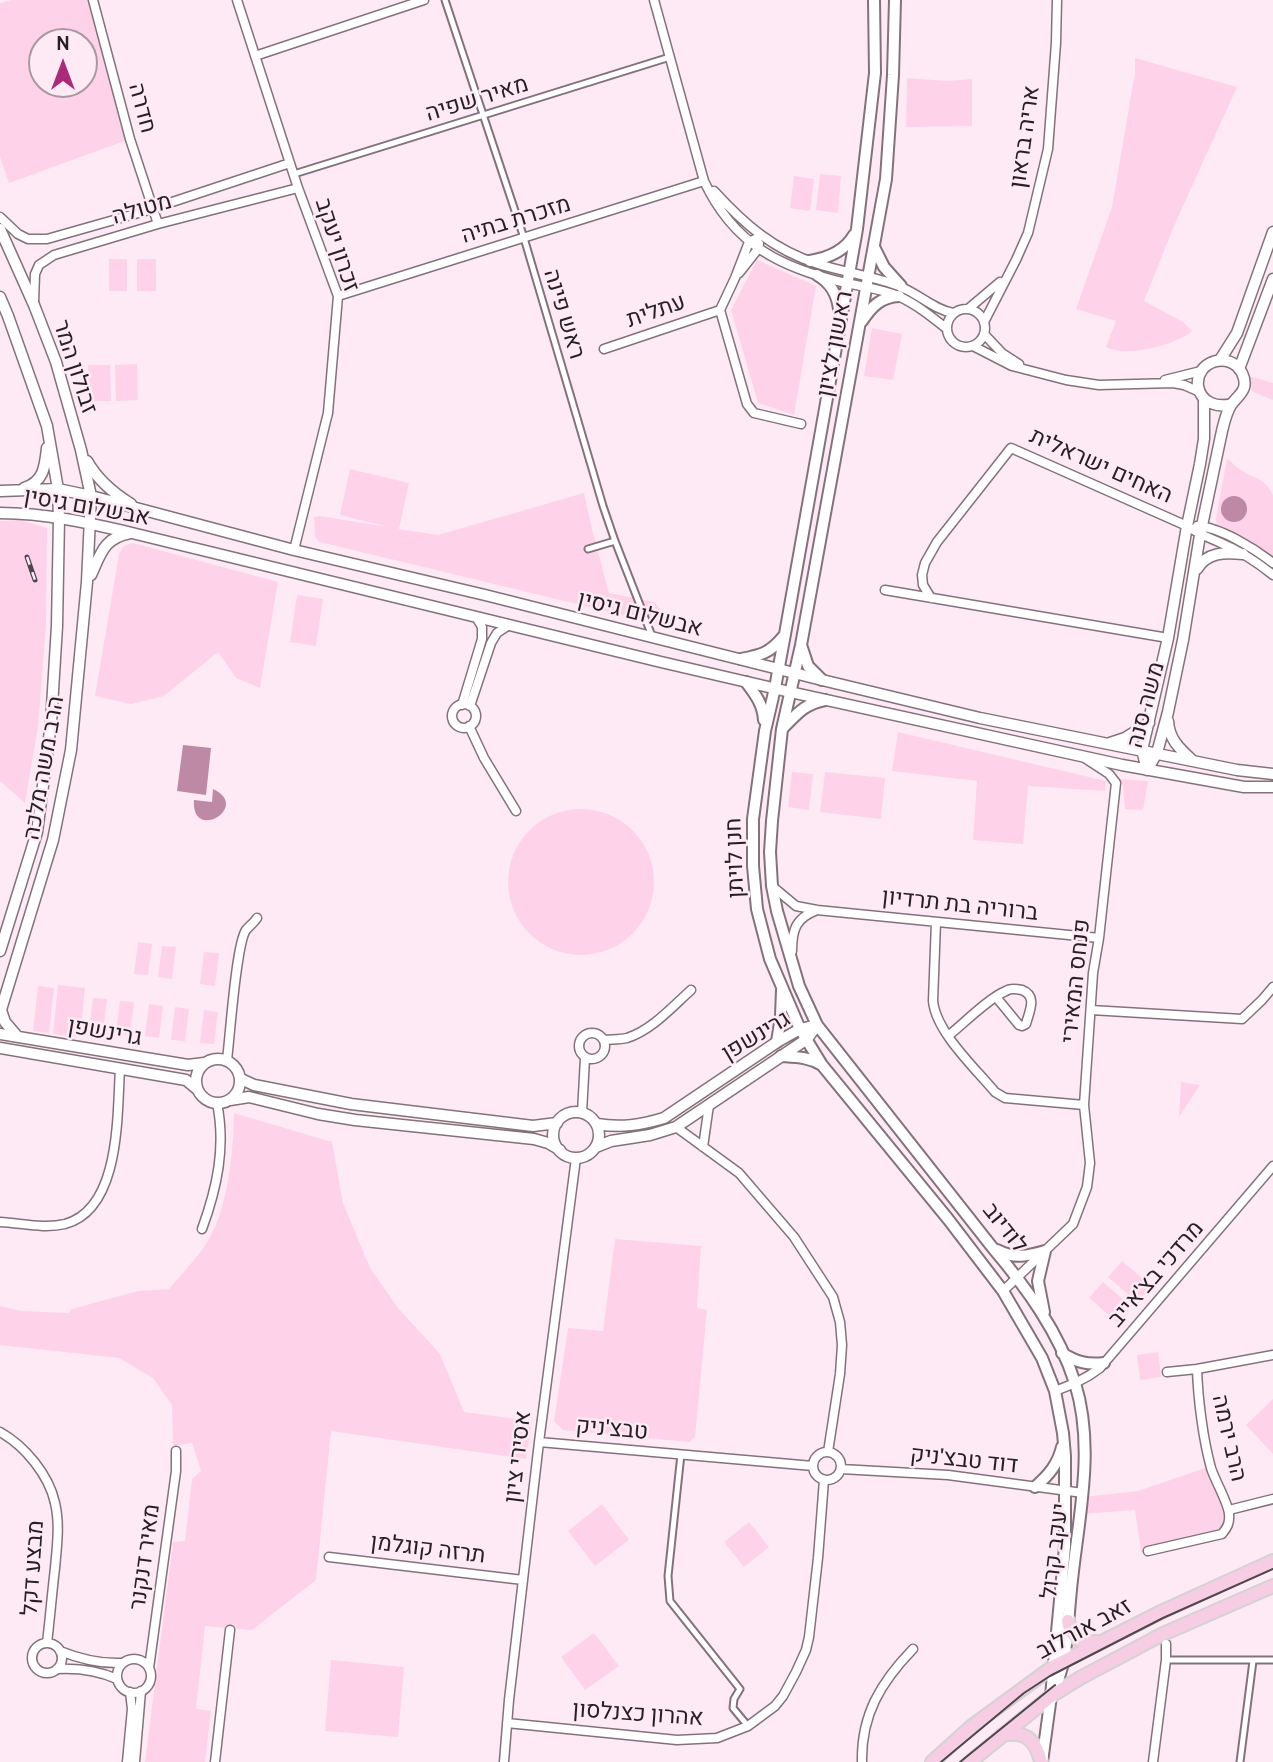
<!DOCTYPE html>
<meta charset="utf-8">
<style>
body{margin:0}
#map{position:relative;width:1273px;height:1762px;overflow:hidden;background:#feeaf4;font-family:Cabin,sans-serif}
canvas{display:block}
.north{position:absolute;left:28px;top:28px;width:70px;height:70px;box-sizing:border-box;background:#feeaf4;border:2px solid #a899a0;border-radius:50%;rotate:0deg;font-size:19px;font-weight:700;line-height:28px;text-align:center;color:#261f23}
.north::after{content:'';display:block;margin:auto;width:24px;height:32px;background:#a92b7c;clip-path:polygon(50% 0,100% 100%,50% 72%,0 100%)}
</style>
<div id="map">
<canvas width="1273" height="1762"></canvas>
<div class="north">N</div>
</div>
<script>
const c = document.querySelector('canvas').getContext('2d');
c.lineJoin = 'round';
function paint(path, color) {
  c.fillStyle = color;
  c.fill(path, 'evenodd');
}
function strokePath(path, color, width, dash) {
  c.strokeStyle = color;
  c.lineWidth = width;
  c.lineCap = dash ? 'butt' : 'round';
  c.setLineDash(dash || []);
  c.stroke(path);
}
function label(font, color, halo, rows, align = 'center') {
  c.font = font + ' Cabin,Heebo,sans-serif';
  c.lineWidth = 5;
  c.setLineDash([]);
  c.textBaseline = 'middle';
  c.strokeStyle = halo;
  c.fillStyle = color;
  for (const [text, x, y, turn = 0] of rows) {
    c.save();
    c.translate(x, y);
    c.rotate((+turn || 0) * Math.PI / 180);
    c.textAlign = isNaN(turn) ? turn : align;
    if (halo) c.strokeText(text, 0, 0);
    c.fillText(text, 0, 0);
    c.restore();
  }
}
const green = new Path2D(`
 M12,0H92L130,139L9,183L0,157V3ZM42,42H84V84H42Z
 M1135,58L1237,87L1174,226L1144,301L1183,322L1192,331C1177,345 1125,358 1106,347L1116,321L1076,309L1112,207L1135,72Z
 M907,78L947,81L972,79V126L906,127Z
 M820,174L841,176L838,213L816,210Z
 M794,176L814,179L810,211L790,208Z
 M109,259H127V291H109Z
 M137,259H156V291H137Z
 M757,260L816,286L794,415L758,403L731,310Z
 M872,328L902,334L893,380L864,376Z
 M137,364L138,400L116,401L115,365Z
 M88,365H110L111,401H89Z
 M1242,374L1273,383V400L1253,392Z
 M1227,459C1232,462 1236,467 1241,470C1256,480 1264,477 1273,495V558L1217,528L1216,518Z
 M350,469L409,483L399,529L438,535L584,493L592,529L609,593L654,602L676,628L320,542L315,537L314,517L320,516L388,527L340,515Z
 M20,520L47,528L46,625L38,727L25,803L0,781V521Z
 M133,543L278,582L260,688L236,678L218,652L164,696L131,704L95,696L119,554L124,546Z
 M297,595L323,599L316,646L290,642Z
 M898,732L1106,781L1105,791L1028,786L1023,844L973,840L977,781L892,771Z
 M792,772L813,774L809,810L788,807Z
 M825,772L885,778L881,819L820,812Z
 M1119,779L1148,781L1143,810L1125,809L1123,785Z
 M508 882a73 73 0 1 1 146 0a73 73 0 1 1-146 0Z
 M138,942L152,944L148,975L134,974Z
 M162,946L176,947L172,979L158,977Z
 M204,952L219,953L215,986L200,984Z
 M58,985L85,988L80,1037L53,1034Z
 M38,986L54,988L49,1033L33,1031Z
 M93,998L107,999L103,1031L89,1030Z
 M120,1001L134,1002L130,1035L116,1033Z
 M149,1004L163,1006L159,1038L145,1036Z
 M175,1007L189,1009L185,1041L171,1040Z
 M204,1010L218,1012L214,1044L200,1043Z
 M1181,1082L1200,1085L1179,1117Z
 M234,1113L332,1142L343,1203L370,1268L398,1308L440,1354L464,1412L532,1421L526,1459L331,1431L316,1580L252,1630L205,1626L196,1709L211,1711L205,1762H145L173,1542L185,1541L192,1479L201,1471L192,1443L173,1446L172,1405L153,1378L119,1358L0,1345V1306L21,1311L69,1313L72,1309L138,1291L169,1289C181,1275 194,1261 204,1247C228,1213 233,1154 234,1113Z
 M615,1239L701,1246L697,1308L707,1310L695,1437L689,1442L563,1430L554,1421L568,1328L603,1331Z
 M1122,1261L1151,1286L1137,1302L1108,1277Z
 M1103,1282L1132,1307L1118,1323L1089,1298Z
 M1158,1352L1161,1377L1140,1380L1137,1355Z
 M1273,1399V1454L1246,1425Z
 M1211,1466L1229,1510L1222,1534L1141,1552L1135,1510L1081,1514L1083,1497L1138,1491Z
 M602,1504L629,1540L595,1566L568,1531Z
 M749,1522L769,1547L744,1567L724,1542Z
 M594,1633L619,1666L585,1690L561,1657Z
 M331,1660L404,1667L398,1737L325,1731Z`);
const water = new Path2D(`
 M1221 509a13 13 0 1 1 26 0a13 13 0 1 1-26 0Z
 M183,745L211,748L206,795L177,791Z
 M213,789C252,807 191,843 194,800L212,802Z`);
const pedestrian = new Path2D(`
 M445,0L524,238L603,506L615,541L652,636
 M294,174L670,57
 M588,549L615,541
 M681,1454L668,1576L670,1601L740,1689L734,1699L733,1708L748,1726
 M1166,1660H1273
 M1240,1762L1253,1661`);
const minor = new Path2D(`
 M93,0L130,139L158,224
 M237,0L298,188L338,296L328,413L294,550
 M654,0L704,181C734,245 781,268 846,283C864,287 882,289 898,296C916,304 932,317 947,329
 M255,56L424,0
 M714,191C745,225 774,250 818,264C844,272 871,276 896,285C917,292 932,309 953,313
 M0,217L18,234L28,239H47L142,212L290,163
 M761,236L749,242L735,278L720,310L747,404L754,413L801,424
 M739,273L758,249L759,244
 M338,296L704,181
 M34,302L35,274L39,265L54,255L158,224L298,188
 M947 328a19 19 0 1 1 38 0a19 19 0 1 1-38 0Z
 M968,309L1000,282
 M984,322L1016,260L1028,233L1048,149L1056,43L1057,0
 M984,334L1002,353L1019,364
 M973,346L1012,366L1066,380L1099,385L1173,383L1184,385L1200,392
 M604,349L720,310
 M1165,380L1201,371
 M1197,526C1220,527 1255,549 1273,563
 M885,590L1168,638
 M931,598L923,585L922,575L925,563L937,542L1011,448L1187,526C1200,535 1208,537 1221,543C1240,551 1257,562 1273,575
 M452 716a12 12 0 1 1 24 0a12 12 0 1 1-24 0Z
 M462,705L482,639V627L476,617
 M470,706L491,643L497,633L509,625
 M469,726L484,758L516,811
 M772,886L796,906L817,910L1099,938
 M936,922L933,1001C936,1032 975,1068 995,1092L1005,1098L1084,1105
 M792,951C792,929 796,918 817,910
 M1091,1010L1242,1019L1262,1000L1273,987
 M579 1046a13 13 0 1 1 26 0a13 13 0 1 1-26 0Z
 M948,1036C963,1024 990,997 1006,991C1010,988 1017,989 1022,990C1038,996 1029,1012 1026,1024L1022,1026L1019,1025L996,997
 M604,1040C611,1039 619,1040 627,1038C652,1030 672,1007 691,990
 M227,1060C230,1037 236,944 246,930C250,925 254,923 257,918
 M582,1113L585,1058
 M676,1127L739,1173L794,1237L833,1297L840,1322L842,1345L840,1374L828,1452
 M703,1147L709,1105
 M0,1222C21,1223 44,1229 65,1224C121,1209 117,1114 120,1069
 M202,1229C217,1188 226,1147 217,1103
 M1003,1291L1073,1224L1087,1187L1090,1163L1084,1105L1093,973L1099,938L1116,783L1109,774L1086,759
 M1167,1372L1197,1369L1273,1355
 M1055,1391C1071,1385 1086,1379 1100,1368L1273,1166
 M0,1432C25,1446 49,1475 55,1503C60,1524 57,1546 55,1568C52,1593 50,1618 47,1643
 M539,1442L813,1466
 M813 1466a14 14 0 1 1 28 0a14 14 0 1 1-28 0Z
 M841,1469L948,1475L1083,1493
 M1229,1510L1273,1499
 M1148,1551L1222,1534C1227,1528 1230,1523 1229,1514C1228,1502 1215,1481 1211,1468C1203,1439 1198,1399 1197,1369
 M329,1557L523,1580
 M32 1658a15 15 0 1 1 30 0a15 15 0 1 1-30 0Z
 M60,1651C80,1659 100,1664 122,1663
 M117 1676a17 17 0 1 1 34 0a17 17 0 1 1-34 0Z
 M149,1668L176,1471V1451
 M57,1669C76,1668 99,1671 117,1679
 M507,1723L677,1740L717,1738L748,1726L775,1706L783,1696L796,1672L806,1650L809,1637L818,1558L824,1480
 M127,1762L132,1709L130,1692
 M135,1762L141,1691
 M215,1762L230,1630
 M504,1762L509,1700L539,1442L576,1158
 M862,1762C861,1715 881,1682 913,1649
 M1153,1762L1166,1660V1644`);
const tertiary = new Path2D(`
 M0,229L34,305L56,362L81,450L91,496L87,582L71,750L53,840L0,1013
 M0,297L8,316L47,426L58,489L59,518L57,626L51,723L37,832L0,951
 M1220,360L1237,333L1273,232
 M1239,369L1273,279
 M87,461C97,479 113,493 131,504
 M24,488C44,482 45,466 47,448
 M0,491L58,489L91,496L294,550L485,595L822,680L980,718L1237,770L1273,774
 M0,513C45,513 89,523 132,533L661,662L790,692L1122,765L1244,787H1273
 M1197,569C1207,552 1225,552 1243,554
 M91,575C101,553 104,538 130,533
 M1168,721C1169,739 1179,748 1192,760
 M1110,743L1125,738L1149,723
 M1147,770L1157,753L1168,712L1183,640L1200,535L1222,431C1224,423 1226,413 1231,405C1238,395 1250,390 1242,373C1230,350 1195,361 1198,386C1201,403 1217,408 1232,404
 M1147,770L1142,750L1168,638L1187,526L1200,464L1204,439V399
 M1,1010L5,1022L17,1036
 M0,1034L188,1065L204,1063
 M0,1048L186,1080L198,1090
 M196 1081a22 22 0 1 1 44 0a22 22 0 1 1-44 0Z
 M241,1079L254,1085L351,1104L533,1126L557,1123
 M230,1100L249,1097L318,1114L355,1120L534,1139L548,1143L560,1150
 M553 1135a23 23 0 1 1 46 0a23 23 0 1 1-46 0Z
 M597,1124C621,1128 641,1125 664,1118L777,1042L800,1029L817,1025
 M596,1147L611,1141L650,1135L676,1127L807,1039L817,1025`);
const secondary = new Path2D(`
 M874,0L875,73L857,229L785,634L775,688L765,731L753,819V866L757,909L770,959L800,1029L822,1065L948,1219L1003,1291L1042,1358L1055,1391L1063,1433L1065,1456V1547L1051,1696L1042,1762
 M895,0L893,75L886,179L801,645L782,729L772,821L770,852L772,886L777,911L799,986L817,1025L992,1247C1026,1287 1059,1332 1075,1383C1095,1447 1079,1515 1072,1580C1069,1606 1068,1633 1064,1660L1057,1684
 M875,249L884,267L901,286
 M810,261C828,258 845,251 854,235
 M817,275C831,283 837,294 839,309
 M862,321C872,306 881,297 899,296
 M801,645L808,666L822,680
 M741,659C761,655 770,653 783,637
 M746,682C755,694 763,704 764,720
 M782,729C797,714 804,704 825,700
 M777,1042L781,1016L782,990
 M781,1056C796,1057 809,1057 822,1065
 M997,1250C1014,1259 1028,1256 1045,1251
 M1044,1312L1038,1281L1045,1251
 M1062,1353C1076,1362 1087,1365 1104,1363
 M1035,1487C1049,1475 1058,1464 1062,1447`);
const primary = new Path2D(`
 M1068,1621C1071,1638 1080,1644 1097,1642
 M1002,1735C1025,1730 1036,1740 1041,1762
 M932,1762L972,1726L1054,1666L1161,1612L1273,1561
 M970,1762L1051,1696L1080,1678L1163,1634L1273,1586`);
const tram = new Path2D(`
 M941,1762L1024,1693L1050,1676L1163,1618L1273,1569
 M960,1762L1055,1685`);
const rail = new Path2D(`
 M27,557L35,580`);
const streetNames = [
 ["מאיר שפיה",477,99,-17],
 ["חדרה",142,108,75],
 ["אריה בראון",1025,137,-82],
 ["מטולה",142,209,-16],
 ["מזכרת בתיה",516,220,-17],
 ["זכרון יעקב",337,245,72],
 ["עתלית",656,311,-19],
 ["ראש פינה",564,314,73],
 ["ראשון לציון",835,344,-79],
 ["זבולון המר",75,367,72],
 ["האחים ישראלית",1101,466,24],
 ["אבשלום גיסין",87,507,10],
 ["אבשלום גיסין",640,614,14],
 ["משה סנה",1146,705,-75],
 ["הרב משה מלכה",44,768,-80],
 ["חנן לויתן",735,858,-92],
 ["ברוריה בת תרדיון",960,905,6],
 ["פנחס המאירי",1076,981,-84],
 ["גרינשפן",105,1032,10],
 ["גרינשפן",756,1036,-31],
 ["לודיוב",1005,1228,51],
 ["מרדכי בצ'אייב",1156,1274,-49],
 ["טבצ'ניק",612,1429,5],
 ["הרב ירמה",1229,1438,77],
 ["אסירי ציון",518,1457,-83],
 ["דוד טבצ'ניק",964,1460,6],
 ["תרזה קוגלמן",428,1549,7],
 ["יעקב קרול",1055,1551,-83],
 ["מאיר דנקנר",145,1557,-82],
 ["מבצע דקל",33,1568,-86],
 ["זאב אורלוב",1084,1629,-28],
 ["אהרון כצנלסון",638,1714,4]
];
paint(green, '#fed3e9');
paint(water, '#be89a5');
strokePath(pedestrian, '#84727b', 9);
strokePath(minor, '#84727b', 11);
strokePath(tertiary, '#84727b', 13);
strokePath(secondary, '#84727b', 14);
strokePath(primary, '#d4d2d3', 16);
strokePath(pedestrian, '#fff', 5);
strokePath(minor, '#fff', 8);
strokePath(tertiary, '#fff', 10);
strokePath(secondary, '#fff', 10);
strokePath(primary, '#f7cde3', 12);
strokePath(tram, '#4f464b', 2);
strokePath(rail, '#4f464b', 5);
strokePath(rail, '#feeaf4', 2.5, [8]);
label('23px', '#261f23', '#feeaf4', streetNames);
</script>
